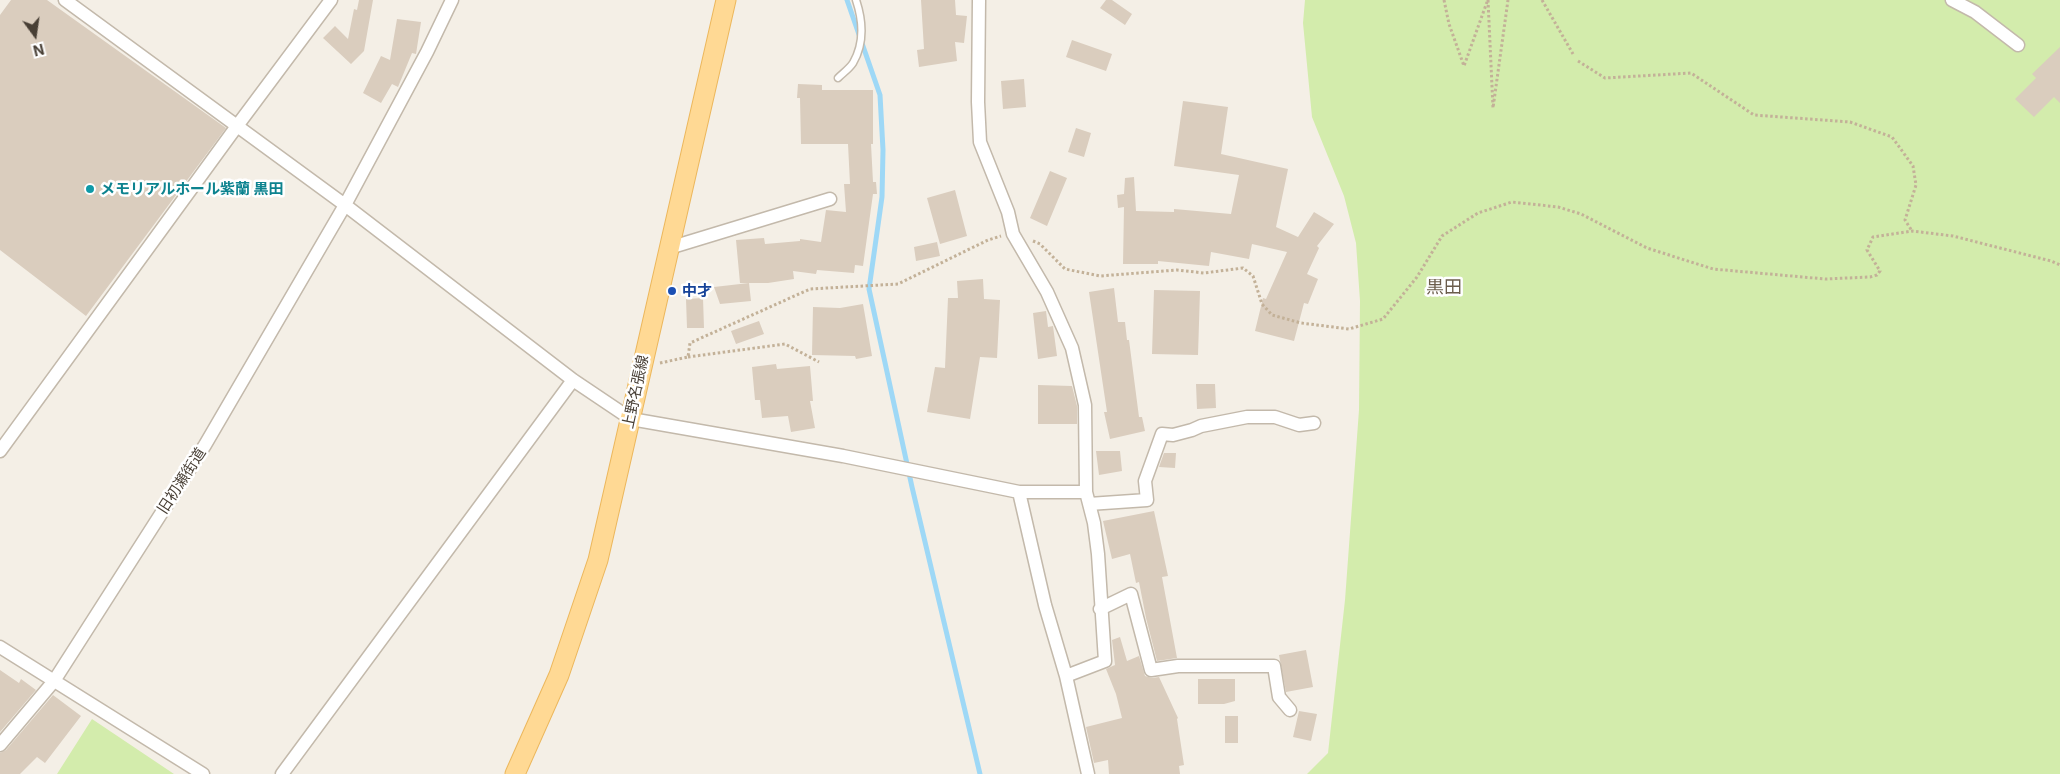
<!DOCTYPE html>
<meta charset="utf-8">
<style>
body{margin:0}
#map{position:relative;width:2060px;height:774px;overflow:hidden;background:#f4efe6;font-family:Inter,sans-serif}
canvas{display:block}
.north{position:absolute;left:10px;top:10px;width:50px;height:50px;-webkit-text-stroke:4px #fff;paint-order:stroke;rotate:166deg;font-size:14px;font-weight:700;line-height:20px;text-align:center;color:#483f35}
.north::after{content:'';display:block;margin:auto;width:18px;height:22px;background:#483f35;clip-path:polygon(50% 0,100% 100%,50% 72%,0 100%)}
</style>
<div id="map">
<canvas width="2060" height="774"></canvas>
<div class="north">N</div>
</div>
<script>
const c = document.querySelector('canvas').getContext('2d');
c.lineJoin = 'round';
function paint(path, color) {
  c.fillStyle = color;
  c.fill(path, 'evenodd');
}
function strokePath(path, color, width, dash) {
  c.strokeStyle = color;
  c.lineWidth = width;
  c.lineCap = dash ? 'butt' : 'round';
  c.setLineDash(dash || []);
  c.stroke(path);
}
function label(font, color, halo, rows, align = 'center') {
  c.font = font + ' Inter,"Noto Sans JP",sans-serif';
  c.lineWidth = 5;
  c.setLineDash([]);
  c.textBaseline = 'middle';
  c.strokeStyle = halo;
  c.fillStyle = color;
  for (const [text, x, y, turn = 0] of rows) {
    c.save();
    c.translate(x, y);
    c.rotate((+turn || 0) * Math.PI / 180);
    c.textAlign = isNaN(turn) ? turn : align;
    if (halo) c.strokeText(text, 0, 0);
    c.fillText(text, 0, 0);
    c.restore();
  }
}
const green = new Path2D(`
 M1305,0H2060V774H1307L1328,753L1345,600L1359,410L1360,301L1356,243L1344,196L1312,117L1303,23Z
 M92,719L174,774H57Z`);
const stream = new Path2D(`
 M847,0L880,95L883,150L882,197L869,289L912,487L980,774`);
const building = new Path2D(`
 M11,0H47L226,128L86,316L0,250V15Z
 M359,0H373L364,51L351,64L323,38L335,26L348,39L354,9L357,10Z
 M921,0H955L956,15L967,16L964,43L955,42L957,61L919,67L917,50L924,49Z
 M1106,0H1112L1132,14L1125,25L1100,8Z
 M397,19L421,22L416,54L412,53L398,87L392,84L381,103L363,93L381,56L390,60Z
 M1072,40L1112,54L1106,71L1066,57Z
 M2060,47V103L2054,97L2034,117L2015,99L2036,78L2032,74Z
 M1024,79L1026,107L1003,109L1001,81Z
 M798,84L822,85V90H873V144H871L873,182H876L877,194H873L863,266L855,265L854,273L817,270L816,274L793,271L794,279L768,283H740L736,240L764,238L765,244L800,241V239L821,242L826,210L846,212L844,184H850L848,144H801L800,98H797Z
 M1183,101L1228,107L1221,154L1288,169L1276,227L1298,237L1314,212L1334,224L1317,246L1319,248L1307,274L1318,279L1308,304L1304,303L1294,341L1255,331L1263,298L1266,299L1287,252L1252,244L1249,259L1211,252L1209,266L1158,261V264H1123L1124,207L1118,208L1117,195L1124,194L1125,178L1134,177L1136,211L1174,212V209L1231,214L1239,175L1174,166Z
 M1076,128L1091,133L1084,157L1068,152Z
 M1050,171L1067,178L1047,226L1030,218Z
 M955,190L967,236L940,244L927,198Z
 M937,242L940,256L916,261L914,247Z
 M983,279L984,299L1000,300L997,358L980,357L970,419L927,412L935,367L945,368L948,298H958L957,281Z
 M749,283L751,301L720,304L714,287Z
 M1114,288L1118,322H1125L1127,340H1129L1139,417H1142L1145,431L1110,439L1104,412H1107L1089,292Z
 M1154,290L1200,291L1198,355L1152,354Z
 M703,298L704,328H687L686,299Z
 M863,304L872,356L856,359L855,356L812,355L813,307L840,308Z
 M1046,311L1048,327L1053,326L1057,356L1038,359L1033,313Z
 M759,321L764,334L736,344L731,331Z
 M776,364L777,369L810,366L813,401H810L815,428L791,432L788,416L762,418L760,400H755L752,367Z
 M1196,384H1215L1216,408L1197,409Z
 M1038,385L1072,386L1077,406V424H1038Z
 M1096,451H1120L1122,471L1099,475Z
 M1164,453H1176L1175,468L1159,467Z
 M1154,511L1168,576L1162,577L1177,658L1157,661L1146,618L1139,582L1136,583L1130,554L1112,559L1103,521Z
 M1120,637L1127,661L1139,656L1145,676L1152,678L1159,677L1178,718L1177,719L1184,765L1179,766L1180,774H1109L1108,760L1094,763L1086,727L1122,718L1116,694L1106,669L1115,665L1112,640Z
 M1306,650L1313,687L1286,692L1279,655Z
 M0,670L19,683L21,679L36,690L0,732Z
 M1198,679H1235V701L1224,704H1198Z
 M53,695L81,716L45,763L37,757L20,774H0V753L6,750Z
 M1299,711L1317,714L1311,741L1293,737Z
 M1225,716H1238V743H1225Z`);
const path = new Path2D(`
 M1444,0L1449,24L1464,66L1487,2
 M1488,0L1493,108L1508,0
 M1542,0L1573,54
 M1578,61L1605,78L1691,73L1754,115L1850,122L1892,137L1913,166L1916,185L1905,220L1912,231
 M1033,241L1040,244L1065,269L1100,276L1177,270L1204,273L1243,268L1253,276L1262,304L1272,315L1301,323L1349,329L1383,319L1417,277L1442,236L1478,213L1512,202L1558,207L1581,214L1647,248L1713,269L1825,279L1870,277L1877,275L1880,271L1867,250L1873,237L1912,231L1953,236L2051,261L2060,265
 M688,357L785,344L819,362
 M660,363L688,357L690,343L810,289L898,284L988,240L1001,236`);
const lane = new Path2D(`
 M838,78C843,73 849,69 853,63C864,44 863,21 856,0`);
const street = new Path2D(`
 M65,0L345,205L573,380L631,419L843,456L1019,492H1086
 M979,0L978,102L980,142L1008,212L1013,234L1047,292L1072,348L1085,405L1086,492L1094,523L1098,554L1105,661L1066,676
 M1952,0L1975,12L2018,45
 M669,248L830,199
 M0,451L237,126L331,0
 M1019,492L1045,605L1066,676L1088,774
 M1089,504L1147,500L1145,481L1162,434L1173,435L1192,430L1201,426L1247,417H1275L1299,425L1314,423
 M1100,609L1131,594L1151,670L1178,666H1274L1279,697L1290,710
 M0,647L203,774
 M0,745L54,681L205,445L345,205L427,52L452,0
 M282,774L573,380`);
const primary = new Path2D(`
 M515,774L559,675L598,560L726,0`);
const markers = [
 [90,189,5,"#0f9aa8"],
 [672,291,5,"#1a4fb4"]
];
const cultureNames = [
 ["メモリアルホール紫蘭 黒田",100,189]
];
const transitNames = [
 ["中才",682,291]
];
const streetNames = [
 ["上野名張線",636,392,-78],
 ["旧初瀬街道",182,481,-57]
];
const quarterNames = [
 ["黒田",1444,288]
];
paint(green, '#d3ecac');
strokePath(stream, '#9ed8f6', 5);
paint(building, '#dacdbe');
strokePath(lane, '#c3b9ab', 9);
strokePath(street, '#c3b9ab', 15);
strokePath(primary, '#ecb75c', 21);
strokePath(path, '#c3b198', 3, [2.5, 2.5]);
strokePath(lane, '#fff', 6);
strokePath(street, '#fff', 12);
strokePath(primary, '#ffd994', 19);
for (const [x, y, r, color] of markers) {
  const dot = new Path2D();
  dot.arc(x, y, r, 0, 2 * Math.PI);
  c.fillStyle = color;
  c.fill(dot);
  strokePath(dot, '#fff', 2);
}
label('bold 15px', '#0d838f', '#fff', cultureNames, 'left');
label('bold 15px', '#164399', '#fff', transitNames, 'left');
label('15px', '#483f35', '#fff', streetNames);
label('18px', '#6b5c4b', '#fff', quarterNames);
</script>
